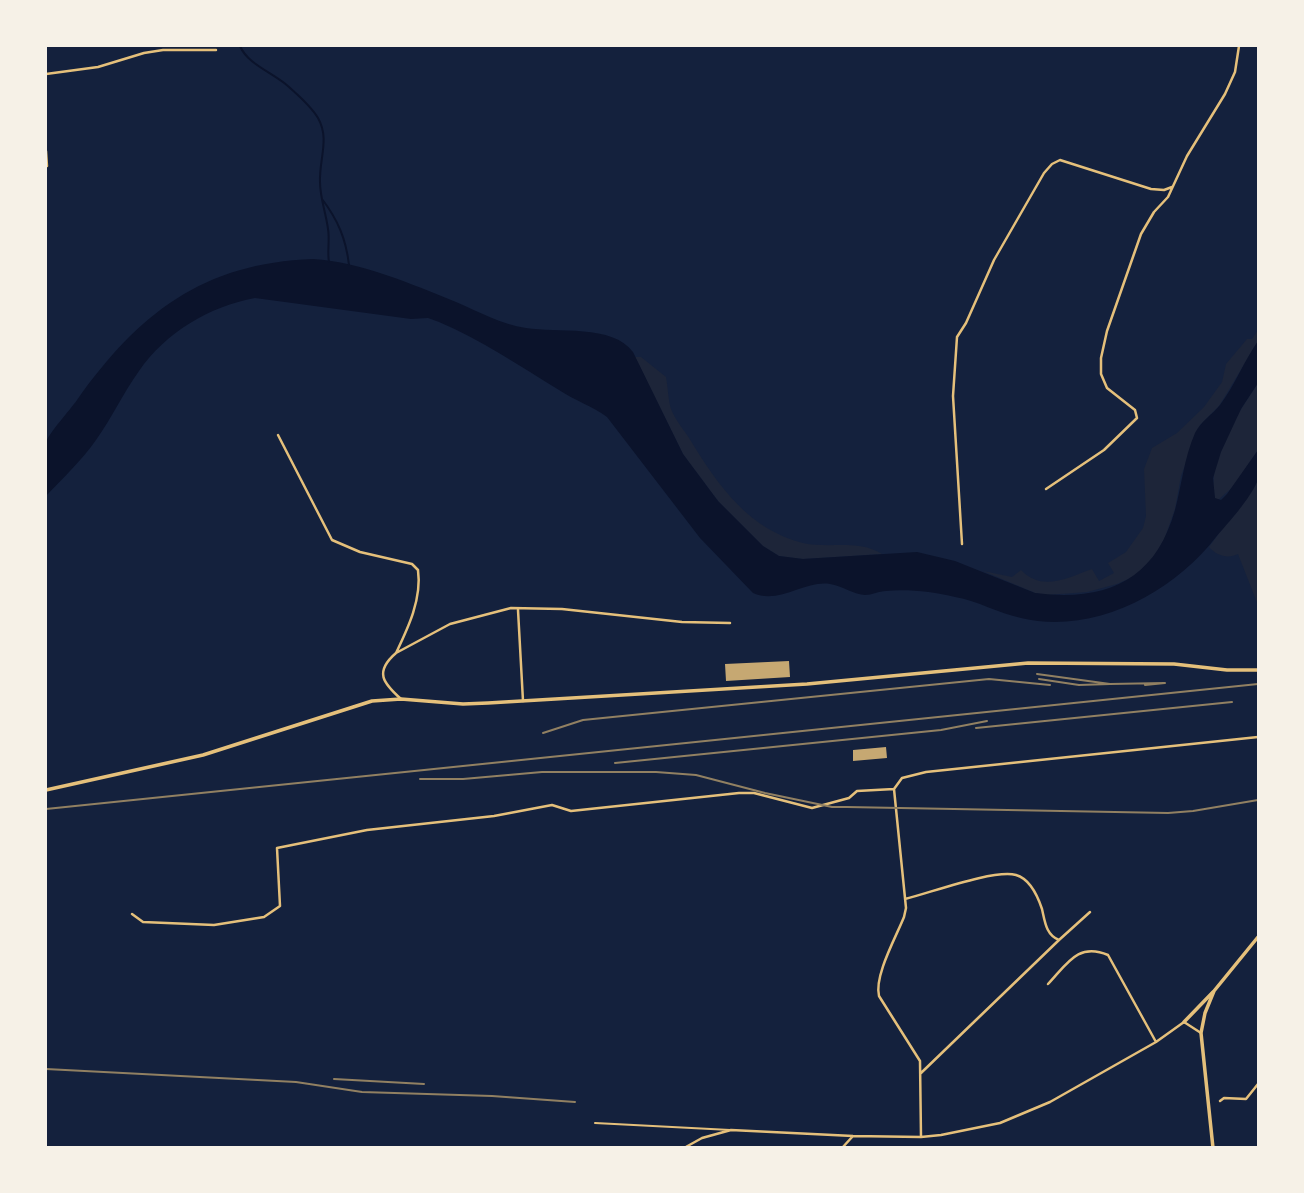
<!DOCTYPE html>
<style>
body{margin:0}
#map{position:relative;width:1304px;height:1193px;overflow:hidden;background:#14213d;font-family:Montserrat,sans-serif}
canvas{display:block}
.frame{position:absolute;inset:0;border:47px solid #f6f1e7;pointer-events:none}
</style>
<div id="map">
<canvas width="1304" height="1193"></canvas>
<div class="frame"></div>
</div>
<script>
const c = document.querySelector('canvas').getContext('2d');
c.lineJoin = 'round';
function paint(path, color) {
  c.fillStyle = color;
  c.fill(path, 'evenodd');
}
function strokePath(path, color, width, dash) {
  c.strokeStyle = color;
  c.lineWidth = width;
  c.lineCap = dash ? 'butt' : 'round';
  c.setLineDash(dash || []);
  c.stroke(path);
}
const green = new Path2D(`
 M1258,330V341L1227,393L1219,406L1200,425L1181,476L1175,509L1164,540L1152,560L1135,576L1117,584L1087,592L1047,595L1035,593L983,571L1012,577L1021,570C1042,592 1067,578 1092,569L1099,581L1114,573L1108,563L1126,552L1143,528L1146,516L1144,469L1152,448L1177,433L1204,407L1222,382L1226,364L1247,339H1252Z
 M635,357H641L666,377C668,387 668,399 671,409C675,420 685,431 691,441C718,486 750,530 803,543C830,549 858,539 882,554L803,559L779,556L763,546L718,501L683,454Z
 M1258,383V450L1234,486L1218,500L1215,499C1206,459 1238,414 1258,383Z
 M1258,480V605L1238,554C1228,559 1217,556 1209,547Z`);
const water = new Path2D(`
 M313,259C362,262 411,284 456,302C479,312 501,324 526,328C557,333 613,324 633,352L683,454L718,501L763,546L779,556L803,559L917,552L955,561L1035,593C1106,602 1155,581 1175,510C1182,484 1184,458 1195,433C1201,421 1212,415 1220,405C1235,385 1244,361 1258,341V383L1241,409L1221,452L1213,478L1215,498L1221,500L1227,494L1258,450C1259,459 1261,473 1257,482C1249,500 1229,522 1216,537C1172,594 1093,635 1021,618C998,613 978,601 955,597C934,592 908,589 886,591C879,591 872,595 865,595C855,595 842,586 830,584C805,580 779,605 753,593L700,538L607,417C592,406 574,400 559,390C520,366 481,340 439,322L428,318L411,319L255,298C210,306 165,333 139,371C123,393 112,418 96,440C82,460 63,478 46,496C45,482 42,456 46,443C47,435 71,409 77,400C139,313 203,263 313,259Z`);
const stream = new Path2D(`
 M240,46C248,65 274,73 289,87C299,96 311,106 318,118C330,139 319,159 320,182C320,198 326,213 328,229C330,240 327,251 329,262
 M322,199C338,220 346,239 349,265`);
const building = new Path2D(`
 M789,661L790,677L726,681L725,664Z
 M886,747L887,758L853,761V750Z`);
const service = new Path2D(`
 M595,1123L730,1130`);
const minor = new Path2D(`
 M46,74L98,67L144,53L163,50H216
 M46,151L47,166
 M278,435L332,540L360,552L412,564L418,570C422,599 408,628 396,653
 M1046,489L1104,450L1137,418L1135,410L1107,388L1101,374V358L1107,331L1141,234L1154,212L1168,197L1187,156L1225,94L1235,72L1239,46
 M962,544L953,396L957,337L966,323L994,260L1044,173L1052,164L1060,160L1151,189L1164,190L1172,187
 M518,610L523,701
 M401,699C383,683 374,672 396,653L450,624L511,608L562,609L682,622L730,623
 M905,899C930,893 994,869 1016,875C1030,879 1038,897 1042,909C1045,922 1046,935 1059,940L1090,912
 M132,914L143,922L214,925L264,917L280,906L277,848L367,830L494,816L552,805L571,811L739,793H754L812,808L849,798L857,791L894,789
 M1048,984C1067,964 1078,942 1108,955L1156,1042
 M921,1073L1059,940
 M1220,1101L1224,1098L1246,1099L1258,1084
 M921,1137L920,1061L879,996C874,976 896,937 904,917L906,908L894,789L902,778L926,772L1258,737
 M684,1148L702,1138L731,1130L853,1136L921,1137L941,1135L1000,1123L1050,1102L1156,1042L1184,1022L1201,1033
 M842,1148L853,1136`);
const tertiary = new Path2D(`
 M1184,1022L1213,992`);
const secondary = new Path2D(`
 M46,790L203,755L372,701L401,699L463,704L488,703L807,684L1028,663L1174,664L1227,670H1258
 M1213,1148L1201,1033L1205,1013L1214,991L1258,937`);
const rail = new Path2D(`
 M1037,674L1110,684L1079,685L1039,679
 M1110,684L1165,683L1145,685
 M976,728L1232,702
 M543,733L583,720L989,679L1050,685
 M615,763L941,730L987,721
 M420,779H463L542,772H656L696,775L765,793L832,807H847L1168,813L1193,811L1258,800
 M46,809L1258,684
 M46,1069L296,1082L362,1092L492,1096L575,1102
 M334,1079L424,1084`);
paint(green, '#1d2539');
paint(water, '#0b132b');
strokePath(stream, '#0b132b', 2);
paint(building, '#c6a872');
strokePath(service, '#e5c07b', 2);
strokePath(minor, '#e5c07b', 2.5);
strokePath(tertiary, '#e5c07b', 3.5);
strokePath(secondary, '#e5c07b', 3.5);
strokePath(rail, '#918062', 2);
</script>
